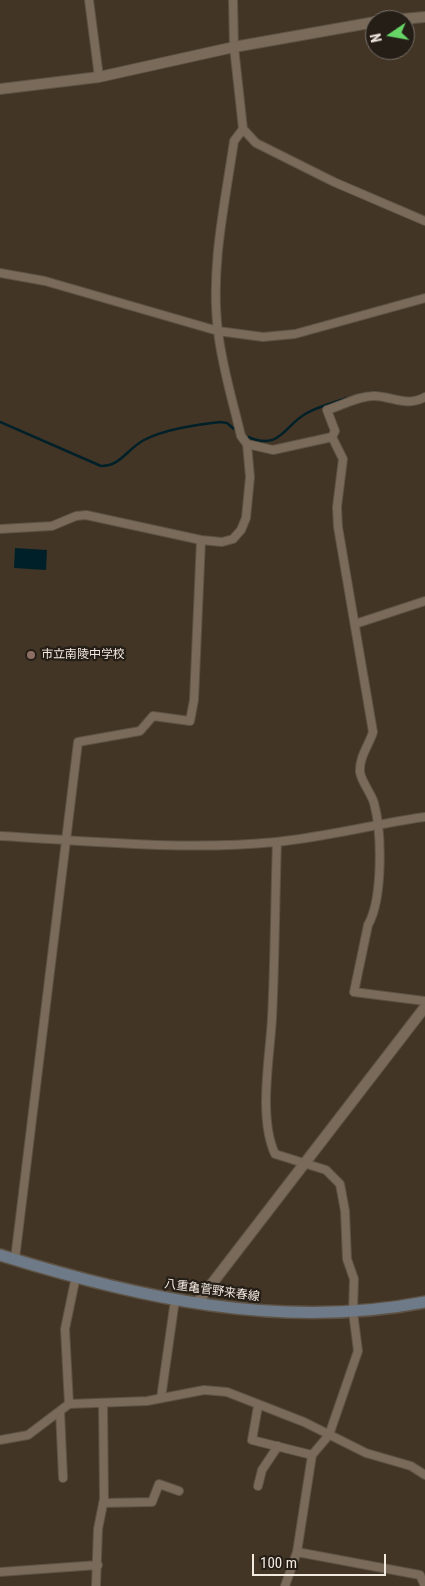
<!DOCTYPE html>
<meta charset="utf-8">
<style>
body{margin:0}
#map{position:relative;width:425px;height:1586px;overflow:hidden;background:#423525;font-family:"Roboto Condensed",sans-serif}
canvas{display:block}
.north{position:absolute;left:365px;top:10px;width:50px;height:50px;box-sizing:border-box;background:#241e17;border:1px solid #766f67;border-radius:50%;rotate:258deg;font-size:14px;font-weight:700;line-height:20px;text-align:center;color:#f2e9df}
.north::after{content:'';display:block;margin:auto;width:18px;height:22px;background:#66d467;clip-path:polygon(50% 0,100% 100%,50% 72%,0 100%)}
.scale{position:absolute;left:252px;top:1554px;width:134px;height:22px;box-sizing:border-box;border:2px solid #f2e9df;border-top:0;padding-left:6px;font-size:15px;line-height:18px;white-space:nowrap;color:#f2e9df;-webkit-text-stroke:4px #241e17;paint-order:stroke}
</style>
<div id="map">
<canvas width="425" height="1586"></canvas>
<div class="north">N</div>
<div class="scale">100 m</div>
</div>
<script>
const c = document.querySelector('canvas').getContext('2d');
c.lineJoin = 'round';
function paint(path, color) {
  c.fillStyle = color;
  c.fill(path, 'evenodd');
}
function strokePath(path, color, width, dash) {
  c.strokeStyle = color;
  c.lineWidth = width;
  c.lineCap = dash ? 'butt' : 'round';
  c.setLineDash(dash || []);
  c.stroke(path);
}
function label(font, color, halo, rows, align = 'center') {
  c.font = font + ' "Roboto Condensed","Noto Sans JP",sans-serif';
  c.lineWidth = 4.5;
  c.setLineDash([]);
  c.textBaseline = 'middle';
  c.strokeStyle = halo;
  c.fillStyle = color;
  for (const [text, x, y, turn = 0] of rows) {
    c.save();
    c.translate(x, y);
    c.rotate((+turn || 0) * Math.PI / 180);
    c.textAlign = isNaN(turn) ? turn : align;
    if (halo) c.strokeText(text, 0, 0);
    c.fillText(text, 0, 0);
    c.restore();
  }
}
const water = new Path2D(`
 M15,548L47,550L46,570L14,568Z`);
const stream = new Path2D(`
 M362,394L376,392L384,394
 M0,422L101,466C121,466 127,449 144,440C165,429 196,425 220,422L227,423L234,429
 M248,437C281,451 284,425 307,413C319,406 334,403 347,398`);
const minor = new Path2D(`
 M89,0L99,77
 M233,0L234,47L243,129L256,143L334,182L425,221
 M0,273L45,281L218,331L263,337L295,334L425,298
 M332,437L335,431L327,410C341,406 360,395 375,396C394,397 407,407 425,397
 M247,444L273,450L332,437L343,459L337,507L338,527L373,732C369,745 359,757 360,772C361,781 371,793 374,803C382,832 383,899 368,925L354,992L425,1001
 M0,529L52,526L76,516L86,515L201,540L222,542L233,539L241,530L246,518L250,477L247,444L241,436C233,402 222,367 218,331C210,269 225,203 234,141L243,129
 M355,624L425,601
 M0,836C92,841 183,851 276,842C326,837 375,824 425,817
 M277,842C275,900 275,959 272,1018C270,1057 258,1117 275,1154L326,1170L340,1184L345,1211L347,1259L354,1279L353,1312L358,1351L329,1435L312,1455L297,1552L285,1586
 M15,1259L78,742L140,731L153,716L190,721L194,700L201,540
 M161,1398L175,1300
 M69,1404L65,1329L76,1276
 M258,1406L252,1440L312,1455
 M60,1411L63,1478
 M0,1440L28,1435L69,1404L147,1401L204,1390L227,1392L304,1422L366,1453L411,1466L425,1475
 M258,1486L262,1470L278,1446
 M103,1503L152,1502L159,1484L179,1491
 M297,1552L420,1575L425,1586
 M0,1572L98,1565
 M96,1586L98,1529L104,1499L103,1403`);
const tertiary = new Path2D(`
 M391,20L425,17
 M0,89L99,77L234,47L375,22
 M197,1303L425,1007`);
const secondary = new Path2D(`
 M0,1255C138,1298 281,1330 425,1302`);
const markers = [
 [31,655,5,"#8d6e63"]
];
const poiNames = [
 ["市立南陵中学校",41,655]
];
const streetNames = [
 ["八重亀菅野来春線",212,1291,8]
];
paint(water, '#002029');
strokePath(stream, '#002029', 2.5);
strokePath(minor, '#5d5244', 10);
strokePath(tertiary, '#5d5244', 12);
strokePath(secondary, '#5d5244', 14);
strokePath(minor, '#796a59', 8);
strokePath(tertiary, '#796a59', 10);
strokePath(secondary, '#6e7a88', 11);
for (const [x, y, r, color] of markers) {
  const dot = new Path2D();
  dot.arc(x, y, r, 0, 2 * Math.PI);
  c.fillStyle = color;
  c.fill(dot);
  strokePath(dot, '#241e17', 2);
}
label('12px', '#f2e9df', '#241e17', poiNames, 'left');
label('12px', '#f2e9df', '#241e17', streetNames);
</script>
